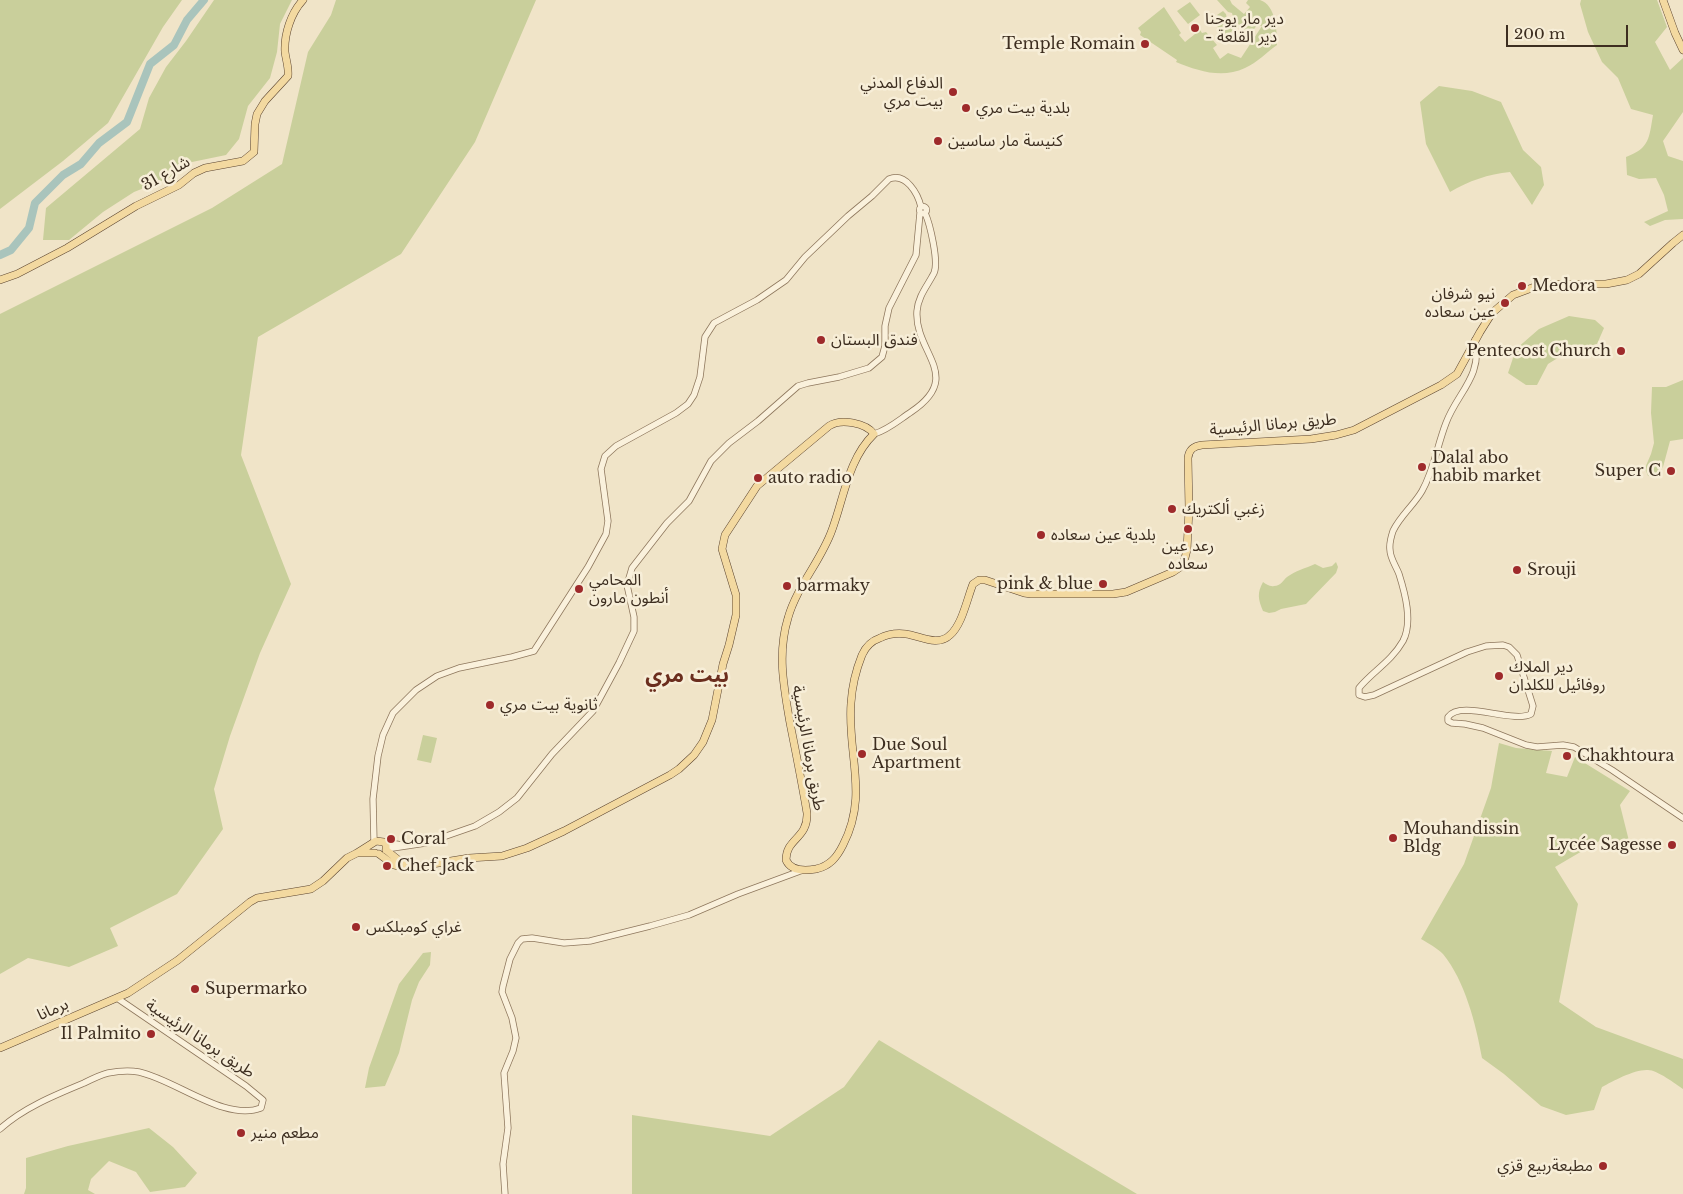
<!DOCTYPE html>
<meta charset="utf-8">
<style>
body{margin:0}
#map{position:relative;width:1683px;height:1194px;overflow:hidden;background:#f0e4c8;font-family:"Libre Baskerville",serif}
canvas{display:block}
.scale{position:absolute;left:1506px;top:25px;width:122px;height:22px;box-sizing:border-box;border:2px solid #3d2e20;border-top:0;padding-left:6px;font-size:15px;line-height:18px;white-space:nowrap;color:#3d2e20;-webkit-text-stroke:4px #f7eed8;paint-order:stroke}
</style>
<div id="map">
<canvas width="1683" height="1194"></canvas>
<div class="scale">200 m</div>
</div>
<script>
const c = document.querySelector('canvas').getContext('2d');
c.lineJoin = 'round';
function paint(path, color) {
  c.fillStyle = color;
  c.fill(path, 'evenodd');
}
function strokePath(path, color, width, dash) {
  c.strokeStyle = color;
  c.lineWidth = width;
  c.lineCap = dash ? 'butt' : 'round';
  c.setLineDash(dash || []);
  c.stroke(path);
}
function label(font, color, halo, rows, align = 'center') {
  c.font = font + ' "Libre Baskerville","Noto Sans Arabic",serif';
  c.lineWidth = 5;
  c.setLineDash([]);
  c.textBaseline = 'middle';
  c.strokeStyle = halo;
  c.fillStyle = color;
  for (const [text, x, y, turn = 0] of rows) {
    c.save();
    c.translate(x, y);
    c.rotate((+turn || 0) * Math.PI / 180);
    c.textAlign = isNaN(turn) ? turn : align;
    if (halo) c.strokeText(text, 0, 0);
    c.fillText(text, 0, 0);
    c.restore();
  }
}
const green = new Path2D(`
 M0,0H182L163,27L108,123L63,161L0,209Z
 M214,0H292L280,24L277,52L270,78L248,106L239,139L226,155L192,162L169,178L134,192L103,212L69,240H43L46,208L140,129L149,98L166,67L186,41Z
 M336,0H536L475,142L401,254L258,337L241,455L291,584L260,653L230,736L214,789L223,829L177,894L110,928L118,946L69,967L28,958L0,974V314L212,208L282,164L308,52L331,15Z
 M1217,0H1230L1232,4L1244,14L1250,7L1246,3L1248,0C1251,0 1257,0 1260,0C1276,5 1277,31 1277,45C1267,52 1257,63 1245,68C1222,79 1198,71 1176,62L1177,60L1140,35L1141,32L1138,28L1164,7L1181,33L1179,35L1185,42L1200,30L1202,33L1206,32L1217,45L1213,48L1220,59L1228,53L1241,58L1262,26L1257,25L1252,32L1244,31L1233,17L1232,13L1228,12Z
 M1581,0H1657L1667,27L1655,42L1670,70L1683,58V112L1663,141L1668,156L1683,161V219L1665,220L1650,226L1644,222L1668,211L1664,195L1656,178L1639,179L1627,175L1626,157C1650,148 1649,138 1653,115L1631,109L1618,78L1602,62L1588,32L1580,4Z
 M1190,2L1200,15L1188,24L1177,11Z
 M1223,11L1226,14L1227,19H1231L1238,27L1225,36L1214,22L1219,18L1217,15Z
 M1439,86L1472,91L1501,102L1523,150L1541,167L1544,185L1532,205L1510,172C1488,174 1469,181 1450,192L1426,144L1420,102Z
 M1569,316L1595,320L1604,328L1597,344L1569,351L1548,364L1537,385H1526L1508,373L1516,349L1539,329Z
 M1683,380V439L1670,441L1663,467L1656,477L1648,476L1645,468L1651,454L1654,443L1651,413L1652,387H1666Z
 M1336,562L1338,567L1336,573L1306,604L1281,609L1275,612L1269,613L1263,611C1258,599 1257,593 1263,582C1266,584 1270,587 1274,586C1281,586 1283,580 1287,577C1295,571 1306,568 1315,564L1323,568L1332,566Z
 M423,735L437,738L431,763L417,760Z
 M1499,743L1516,748L1552,751L1546,773L1567,777L1575,757L1630,791L1620,805L1629,841L1618,851L1606,837L1555,867L1578,904L1559,1002L1596,1027L1683,1059V1089C1676,1084 1657,1070 1648,1070C1635,1069 1613,1081 1602,1087L1594,1110L1566,1115L1541,1106L1504,1074L1482,1058C1476,1024 1465,981 1443,954C1437,948 1428,943 1421,939L1464,864L1491,788Z
 M431,952L430,965L419,982L412,1000L399,1053L385,1086L365,1088L369,1068L399,984L423,953Z
 M879,1040L1137,1194H632V1115L770,1136L844,1087Z
 M149,1128L173,1147L197,1173L185,1187L150,1192L136,1172L109,1161L91,1179L88,1190L95,1194H24L26,1188V1158L68,1146Z`);
const river = new Path2D(`
 M0,255L11,250L29,228L35,203L63,175L81,164L99,143L127,122L150,64L174,45L187,20L204,0`);
const minor = new Path2D(`
 M919.5 210a3.5 3.5 0 1 1 7 0a3.5 3.5 0 1 1-7 0Z
 M1475,340C1483,376 1457,393 1446,423C1437,446 1434,470 1422,491C1414,505 1400,516 1393,531C1391,537 1389,543 1390,550C1390,558 1396,566 1399,574C1405,593 1413,622 1403,641C1391,662 1373,671 1359,688V695L1365,697L1374,695L1467,652L1486,646L1503,645L1509,647L1517,655L1533,706L1531,714C1513,724 1461,699 1448,717V721L1452,723L1465,724L1483,728L1526,745L1537,747L1563,745L1574,747L1612,770L1683,818
 M874,434C888,430 899,420 911,412C965,376 914,353 917,311C918,296 928,285 934,273C939,262 930,224 925,213
 M374,842L373,799L378,756L383,735L393,713L416,690L437,676L459,668L512,657L534,651L588,567L606,534L608,521L601,469L605,456L616,446L676,413L688,404L694,395L700,377L705,337L714,323L757,300L786,280L805,257L848,216L872,196L889,179C906,172 918,194 921,207
 M384,842L402,845
 M386,849L426,843L475,826L499,812L517,798L552,754L593,711L619,663L634,631V617L627,585L632,568L667,523L689,501L711,461L729,443L758,421L798,386L808,383L839,377L869,368L882,357L885,346V326L889,308L916,255L920,213
 M0,1129C23,1108 55,1095 84,1083C92,1079 100,1075 108,1073C118,1071 129,1070 139,1072C176,1080 225,1122 261,1108L263,1100L246,1086L117,998
 M505,1194L503,1164L508,1128L504,1073L513,1051L516,1038L512,1018L502,992L503,986L510,959L518,943L522,939L532,938L564,943L590,941L650,926L689,915L738,894L803,870`);
const major = new Path2D(`
 M1663,0L1675,33L1683,50
 M0,280L17,274L67,248L136,206L179,185L194,173L205,168L243,161L254,152L255,124L257,114L265,101L288,76C289,68 286,60 285,52C284,34 291,13 303,0
 M386,850L406,866
 M357,853H375
 M379,854L394,865L408,868L469,858L502,856L527,848L564,831L670,775L679,769L694,755L703,742L712,720L723,664L729,645L736,615V595L722,549L725,535L757,486L829,426C841,418 866,423 874,434C848,459 844,498 832,530C821,561 797,586 788,618C777,654 784,688 790,723C796,753 802,783 807,813C808,839 786,838 786,860C791,871 805,871 816,869C830,866 837,857 843,845C869,795 847,754 851,703C852,687 856,670 862,655C866,646 871,641 880,638C888,634 898,633 906,634C920,636 938,647 950,635C962,625 967,599 973,584L979,580H985L1024,593L1031,594H1113L1126,592L1173,572L1179,568L1184,562L1187,550L1189,509L1188,458C1189,449 1194,446 1202,445L1311,439L1336,435L1354,430L1441,385L1457,374L1480,332L1492,313L1513,295L1537,286L1555,284H1606L1627,280L1639,274L1673,243L1683,235
 M0,1048L128,993L178,960L250,902L257,898L311,889L323,881L347,858L357,853L376,841L384,842L386,845V850`);
const markers = [
 [1195,28,5,"#9e2a2b"],
 [1145,44,5,"#9e2a2b"],
 [953,92,5,"#9e2a2b"],
 [966,108,5,"#9e2a2b"],
 [938,141,5,"#9e2a2b"],
 [1522,286,5,"#9e2a2b"],
 [1505,303,5,"#9e2a2b"],
 [821,340,5,"#9e2a2b"],
 [1621,351,5,"#9e2a2b"],
 [1422,467,5,"#9e2a2b"],
 [1671,471,5,"#9e2a2b"],
 [758,478,5,"#9e2a2b"],
 [1172,509,5,"#9e2a2b"],
 [1188,529,5,"#9e2a2b"],
 [1041,535,5,"#9e2a2b"],
 [1517,570,5,"#9e2a2b"],
 [1103,584,5,"#9e2a2b"],
 [787,586,5,"#9e2a2b"],
 [579,589,5,"#9e2a2b"],
 [1499,676,5,"#9e2a2b"],
 [490,705,5,"#9e2a2b"],
 [862,754,5,"#9e2a2b"],
 [1567,756,5,"#9e2a2b"],
 [1393,838,5,"#9e2a2b"],
 [391,839,5,"#9e2a2b"],
 [1672,845,5,"#9e2a2b"],
 [387,866,5,"#9e2a2b"],
 [356,927,5,"#9e2a2b"],
 [195,989,5,"#9e2a2b"],
 [151,1034,5,"#9e2a2b"],
 [241,1133,5,"#9e2a2b"],
 [1603,1166,5,"#9e2a2b"]
];
const poiNames = [
 ["دير مار يوحنا",1205,19],
 ["- دير القلعة",1205,37],
 ["Temple Romain",1135,44,"right"],
 ["الدفاع المدني",943,83,"right"],
 ["بيت مري",943,101,"right"],
 ["بلدية بيت مري",976,108],
 ["كنيسة مار ساسين",948,141],
 ["Medora",1532,286],
 ["نيو شرفان",1495,294,"right"],
 ["عين سعاده",1495,312,"right"],
 ["فندق البستان",831,340],
 ["Pentecost Church",1611,351,"right"],
 ["Dalal abo",1432,458],
 ["habib market",1432,476],
 ["Super C",1661,471,"right"],
 ["auto radio",768,478],
 ["زغبي ألكتريك",1182,509],
 ["بلدية عين سعاده",1051,535],
 ["رعد عين",1188,546,"center"],
 ["سعاده",1188,564,"center"],
 ["Srouji",1527,570],
 ["المحامي",589,580],
 ["أنطون مارون",589,598],
 ["pink & blue",1093,584,"right"],
 ["barmaky",797,586],
 ["دير الملاك",1509,667],
 ["روفائيل للكلدان",1509,685],
 ["ثانوية بيت مري",500,705],
 ["Due Soul",872,745],
 ["Apartment",872,763],
 ["Chakhtoura",1577,756],
 ["Mouhandissin",1403,829],
 ["Bldg",1403,847],
 ["Coral",401,839],
 ["Lycée Sagesse",1662,845,"right"],
 ["Chef Jack",397,866],
 ["غراي كومبلكس",366,927],
 ["Supermarko",205,989],
 ["Il Palmito",141,1034,"right"],
 ["مطعم منير",251,1133],
 ["مطبعةربيع قزي",1593,1166,"right"]
];
const streetNames = [
 ["شارع 31",166,174,-30],
 ["طريق برمانا الرئيسية",1273,425,-5],
 ["طريق برمانا الرئيسية",808,748,80],
 ["برمانا",53,1010,-23],
 ["طريق برمانا الرئيسية",200,1039,34]
];
const districtNames = [
 ["بيت مري",687,676]
];
paint(green, '#c9cf9b');
strokePath(river, '#a9c4bc', 8);
strokePath(minor, '#8d765c', 7);
strokePath(major, '#5b4430', 8);
strokePath(minor, '#faf1dc', 5.5);
strokePath(major, '#f3d9a0', 7);
for (const [x, y, r, color] of markers) {
  const dot = new Path2D();
  dot.arc(x, y, r, 0, 2 * Math.PI);
  c.fillStyle = color;
  c.fill(dot);
  strokePath(dot, '#f7eed8', 2);
}
label('16px', '#3d2e20', '#f7eed8', poiNames, 'left');
label('16px', '#3d2e20', '#f7eed8', streetNames);
label('bold 21px', '#6b2e1e', '#f7eed8', districtNames);
</script>
